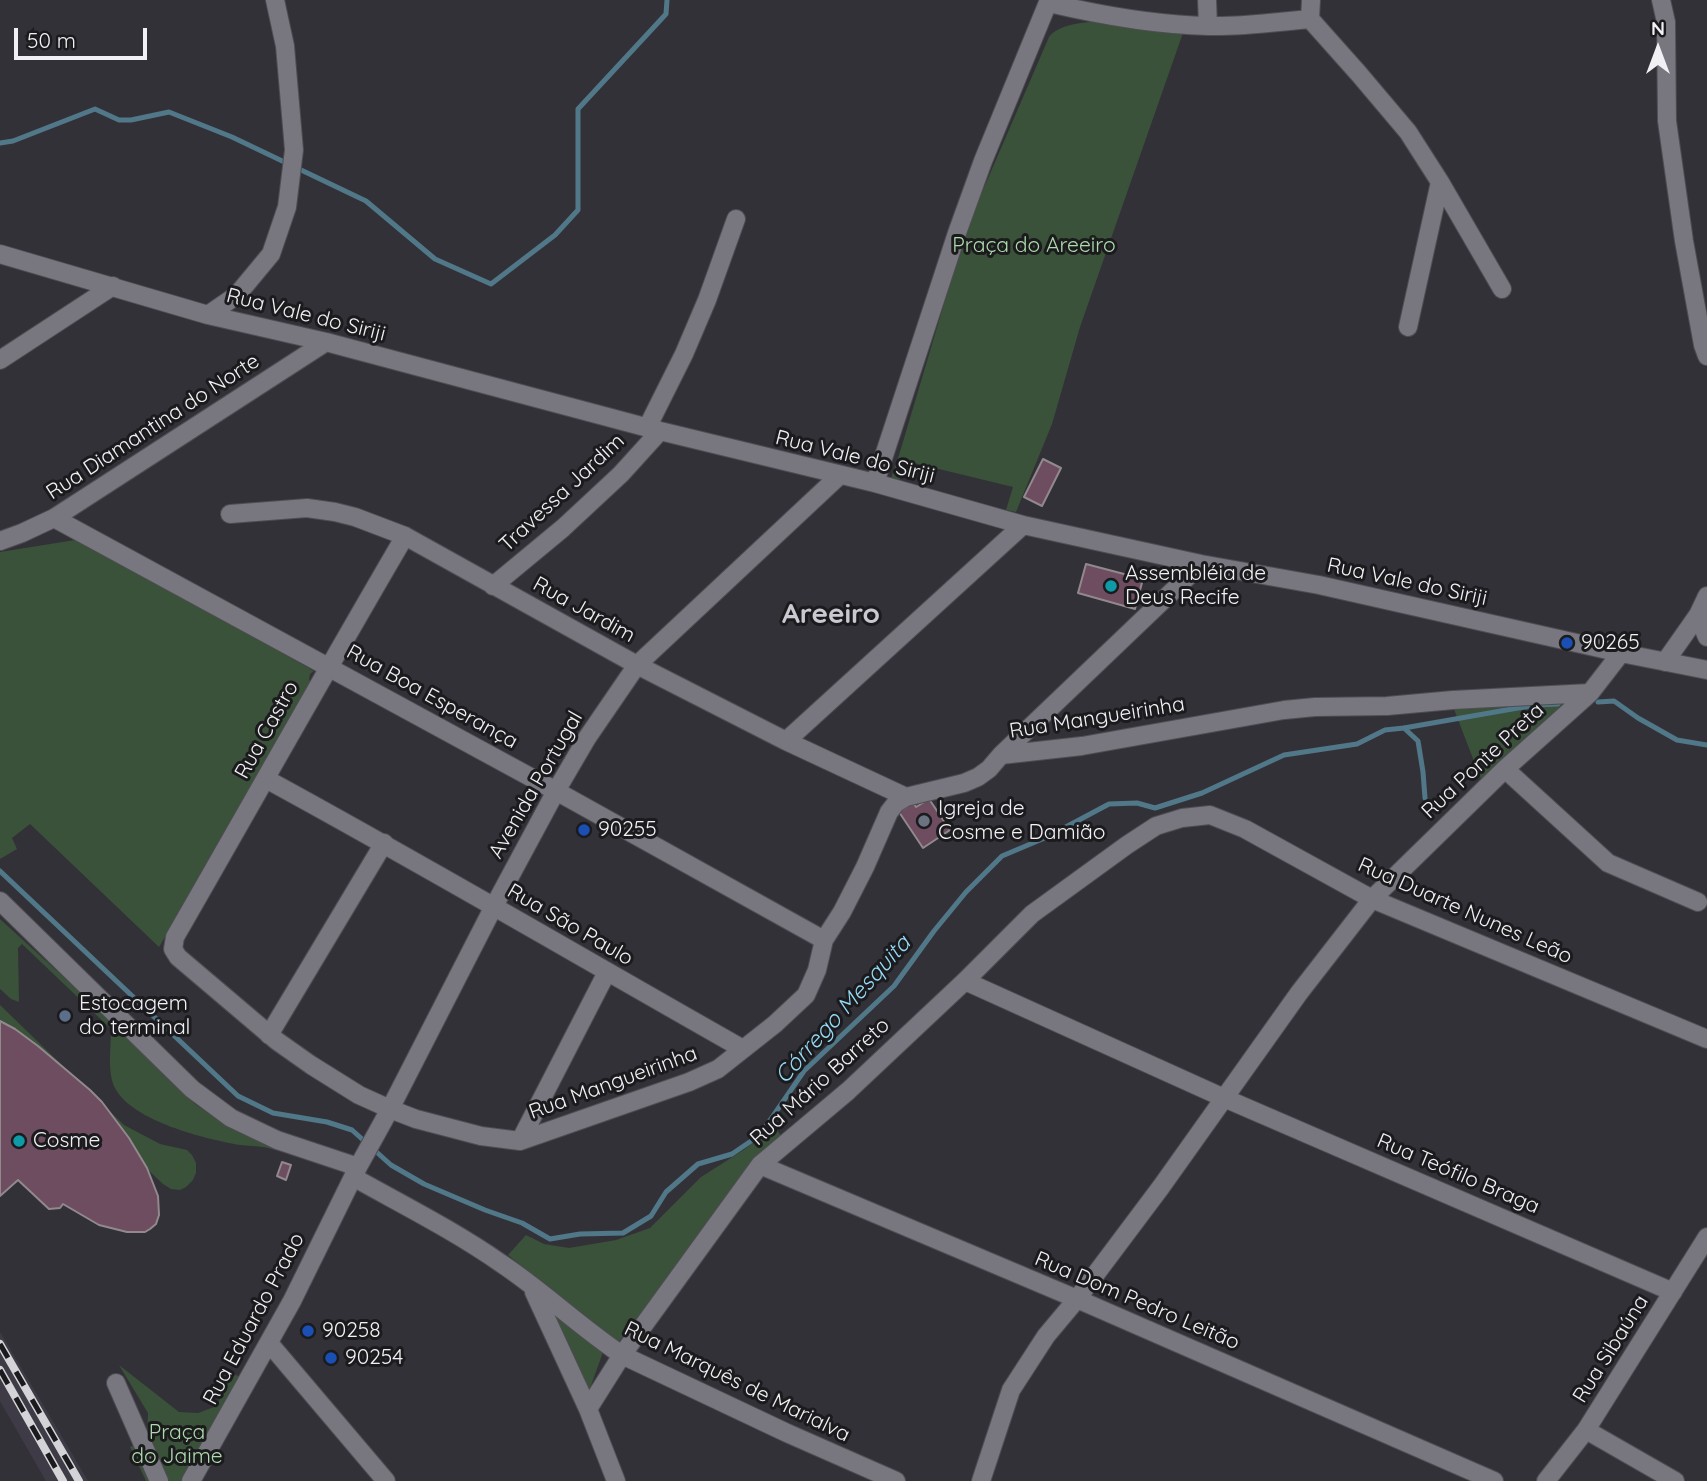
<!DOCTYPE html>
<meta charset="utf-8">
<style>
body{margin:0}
#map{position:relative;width:1707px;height:1481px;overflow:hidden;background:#333138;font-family:Quicksand,sans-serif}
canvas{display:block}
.north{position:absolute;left:1623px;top:14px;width:70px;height:70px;-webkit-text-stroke:5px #1b1a1d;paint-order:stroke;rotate:0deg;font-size:19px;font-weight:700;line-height:28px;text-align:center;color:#f1f0f4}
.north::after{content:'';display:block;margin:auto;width:24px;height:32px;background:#f1f0f4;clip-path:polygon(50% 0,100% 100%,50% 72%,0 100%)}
.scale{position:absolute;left:14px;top:28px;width:133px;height:32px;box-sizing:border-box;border:4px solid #f1f0f4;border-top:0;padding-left:9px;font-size:21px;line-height:24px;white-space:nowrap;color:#f1f0f4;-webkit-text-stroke:5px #1b1a1d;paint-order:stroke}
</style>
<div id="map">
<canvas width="1707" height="1481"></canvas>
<div class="north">N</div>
<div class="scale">50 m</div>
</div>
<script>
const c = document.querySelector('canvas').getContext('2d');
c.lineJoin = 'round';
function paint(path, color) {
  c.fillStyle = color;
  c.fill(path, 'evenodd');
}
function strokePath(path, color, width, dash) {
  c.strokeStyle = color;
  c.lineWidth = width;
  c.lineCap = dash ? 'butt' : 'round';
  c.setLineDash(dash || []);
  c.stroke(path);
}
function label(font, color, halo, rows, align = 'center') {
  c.font = font + ' Quicksand,sans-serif';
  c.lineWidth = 6;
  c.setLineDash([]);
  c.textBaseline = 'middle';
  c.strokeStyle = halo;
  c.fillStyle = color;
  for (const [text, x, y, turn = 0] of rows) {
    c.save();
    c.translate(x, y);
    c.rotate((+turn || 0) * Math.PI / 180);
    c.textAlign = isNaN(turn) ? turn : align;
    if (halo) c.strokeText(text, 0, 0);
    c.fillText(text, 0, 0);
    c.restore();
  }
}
const built = new Path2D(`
 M0,1332L88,1481H46L0,1401Z`);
const green = new Path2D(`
 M1127,20L1184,30L1080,327L1052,424L1016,512L1006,510L1013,487L906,461L899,481L891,478L899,455L967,227L1049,37C1062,19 1106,22 1127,20Z
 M75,540L92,545L314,671L310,674L309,680L316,684L159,947L30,824L12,838L17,849L0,859V552Z
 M1570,701L1482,782L1452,704Z
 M0,919L102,1012L195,1104L232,1129L264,1143L324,1165C307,1160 290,1153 272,1149C262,1146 251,1146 240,1145C205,1139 132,1121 115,1088C107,1073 111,1046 111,1029L22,944L18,948L19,1002L11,999L0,989Z
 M0,1005L124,1125L160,1144L187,1150L192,1155L196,1163V1173L193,1180L186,1187L180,1190L171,1189L163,1184L0,1030Z
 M774,1126L784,1140L616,1345L508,1255L526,1235L544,1244L569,1248L616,1240L650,1228L701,1177L745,1149Z
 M550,1311L602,1351V1355L589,1391Z
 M119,1365L179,1412L198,1413L217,1406L231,1373L248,1380L193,1481H146L130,1447L147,1439L148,1413Z`);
const stream = new Path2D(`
 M0,143L13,141L95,109L119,120H131L169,112L232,137L366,201L435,259L491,284L555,235L578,210V109L666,14L667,0
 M1598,702L1614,701L1638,718L1677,740L1707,745
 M1404,728L1418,741L1423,772L1425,798
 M0,871L238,1096L273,1113L327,1122L352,1130L391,1165L424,1184L485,1210L522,1223L550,1239L580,1234L623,1233L651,1216L666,1192L698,1164L732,1154L760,1135L804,1071L894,986L934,931L966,892L1002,856L1047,837L1109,804L1137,803L1155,808L1202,793L1284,755L1357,744L1385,730L1404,728L1535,705L1558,704`);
const building = new Path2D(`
 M1043,459L1061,468L1042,506L1024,497Z
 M1086,564L1143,579L1135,609L1078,593Z
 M929,799L950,830L923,848L899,812L913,803L916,807Z
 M0,1021L15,1029L38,1046L90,1090L102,1102L129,1138L147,1168L158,1196L159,1215L156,1224L150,1229L145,1232H127L99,1225L63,1204L60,1208L49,1209L18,1180L0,1196Z
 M282,1162L291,1165L286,1180L277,1176Z`);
const minor = new Path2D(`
 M1207,0L1208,26
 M1661,0L1666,22L1667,121L1684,241L1703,345L1707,356
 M1049,3C1100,15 1155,25 1208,26C1242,27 1276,22 1310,19
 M1310,19L1359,74L1408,132L1440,182L1502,289
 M1310,19L1311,0
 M0,254L208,315L326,342L660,431L875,483L1023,525L1201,564L1319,585L1621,653L1707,670
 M208,315L237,295L271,254L287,207L294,150L285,46L275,0
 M1408,327L1440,182
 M0,360L113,286
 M647,428L684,354L707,300L736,219
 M875,483L957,233L983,161L1049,0
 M230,514L307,508L335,512L355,517L405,536L637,665L786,741L906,797
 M54,518L556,791L824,940
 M405,536C327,669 252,803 175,937L173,949L178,957L277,1041L311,1065L359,1095L390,1109L416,1119L481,1136L520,1141L689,1082L718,1069L775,1024L806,995L817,970L824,940L842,912L865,867L889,812L896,803L906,797L964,783L978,777L989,769L1001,755L1201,564
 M0,541L22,533L54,518L326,342
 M493,586L563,528L621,474L660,431
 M1698,615L1707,637
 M1665,662L1698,615L1707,596
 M786,741L1023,525
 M1001,755L1082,746L1284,710L1315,707L1387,706L1453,700L1590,693
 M1505,769L1608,863L1698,902
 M266,779C426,866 584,959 743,1049
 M0,901L192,1089L231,1118L277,1140L358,1167
 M965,981L1224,1098L1673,1292
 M269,1035L384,843
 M520,1141L607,972
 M760,1165L1077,1299L1494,1481
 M353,1177C403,1205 455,1231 502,1264C544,1292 580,1327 622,1355L787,1433L896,1481
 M534,1292L588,1409L616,1481
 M269,1343L386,1481
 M116,1383L159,1481
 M588,1409L622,1355L760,1165L848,1091L965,981L1032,914L1127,845L1156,826L1182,818L1210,815L1245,829L1372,899L1707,1039
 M1586,1430L1675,1481
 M191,1481L292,1301L358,1167L390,1109L493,908L556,791L587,738L637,665L840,475
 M981,1481L1011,1390L1046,1336L1077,1299L1161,1187L1299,993L1372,899L1505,769L1590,693L1621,653
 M1546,1481L1586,1430L1707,1237`);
const rail = new Path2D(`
 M0,1344L79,1481
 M0,1370L63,1481`);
const markers = [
 [1111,586,7,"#0f9aa8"],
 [1567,643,7,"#1a4fb4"],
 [924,821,7,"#6b7280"],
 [584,830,7,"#1a4fb4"],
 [65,1016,7,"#5c6f8a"],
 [19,1141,7,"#0f9aa8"],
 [308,1331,7,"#1a4fb4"],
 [331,1358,7,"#1a4fb4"]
];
const parkNames = [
 ["Praça do Areeiro",1034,246],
 ["Praça",177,1433],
 ["do Jaime",177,1457]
];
const streetNames = [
 ["Rua Vale do Siriji",306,315,14],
 ["Rua Diamantina do Norte",153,427,-33],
 ["Rua Vale do Siriji",855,457,14],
 ["Travessa Jardim",562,493,-43],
 ["Rua Vale do Siriji",1407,582,12],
 ["Rua Jardim",584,610,29],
 ["Rua Boa Esperança",432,697,29],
 ["Rua Mangueirinha",1097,718,-9],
 ["Rua Castro",267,730,-61],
 ["Rua Ponte Preta",1483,761,-43],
 ["Avenida Portugal",536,785,-60],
 ["Rua Duarte Nunes Leão",1465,911,24],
 ["Rua São Paulo",570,925,30],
 ["Rua Mário Barreto",820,1082,-42],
 ["Rua Mangueirinha",613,1083,-20],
 ["Rua Teófilo Braga",1458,1174,23],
 ["Rua Dom Pedro Leitão",1137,1301,23],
 ["Rua Eduardo Prado",254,1319,-62],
 ["Rua Sibaúna",1611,1349,-58],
 ["Rua Marquês de Marialva",737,1382,26]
];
const poiNames = [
 ["Assembléia de",1125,574],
 ["Deus Recife",1125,598],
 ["90265",1581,643],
 ["Igreja de",938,809],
 ["Cosme e Damião",938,833],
 ["90255",598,830],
 ["Estocagem",79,1004],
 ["do terminal",79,1028],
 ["Cosme",33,1141],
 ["90258",322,1331],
 ["90254",345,1358]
];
const waterNames = [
 ["Córrego Mesquita",843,1010,-48]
];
const districtNames = [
 ["Areeiro",831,615]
];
paint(built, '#3e3b47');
paint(green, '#3a513a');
strokePath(stream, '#517888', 5);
paint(building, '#6d4d5f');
strokePath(building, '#91898d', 2);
strokePath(minor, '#4e4d52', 20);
strokePath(minor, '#78767e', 18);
strokePath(rail, '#d4d3d7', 8);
strokePath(rail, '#1b1a1d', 5, [16]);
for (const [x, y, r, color] of markers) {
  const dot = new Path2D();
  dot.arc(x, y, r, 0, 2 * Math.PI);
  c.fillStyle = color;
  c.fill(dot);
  strokePath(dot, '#1b1a1d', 2.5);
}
label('21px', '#addbad', '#1b1a1d', parkNames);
label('21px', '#f1f0f4', '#1b1a1d', streetNames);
label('21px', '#f1f0f4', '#1b1a1d', poiNames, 'left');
label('italic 23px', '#95dbf7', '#1b1a1d', waterNames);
label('bold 28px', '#cac8d1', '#1b1a1d', districtNames);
</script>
